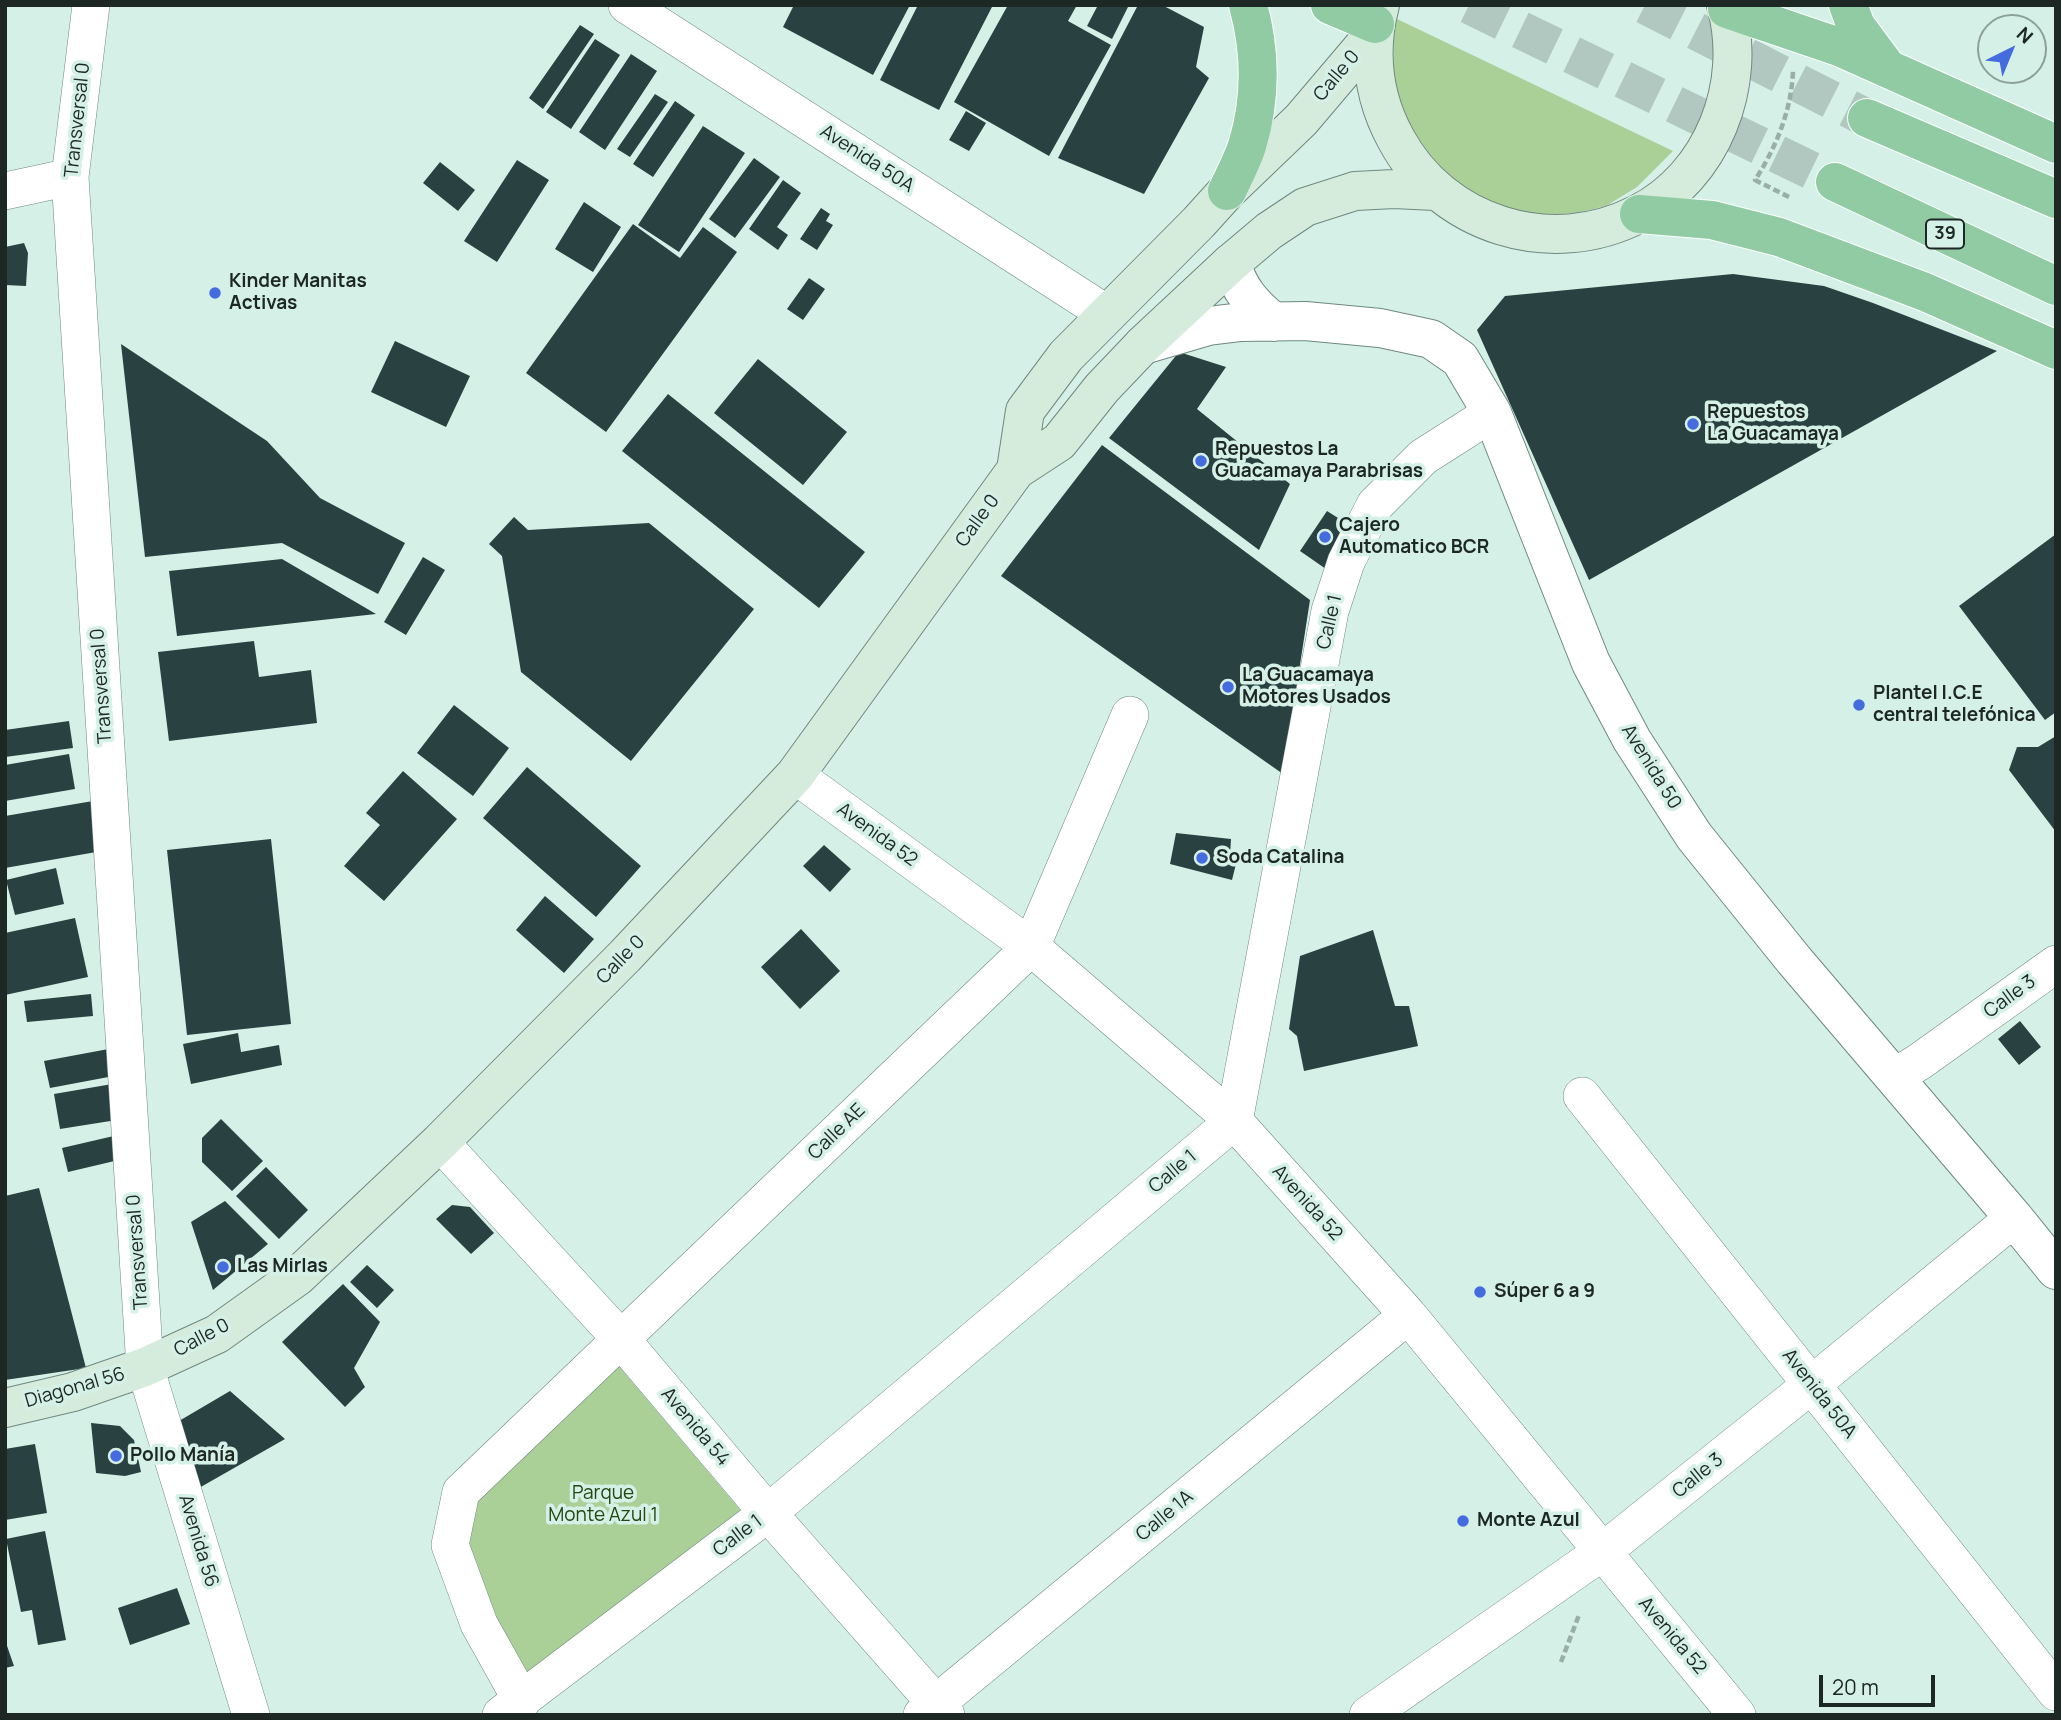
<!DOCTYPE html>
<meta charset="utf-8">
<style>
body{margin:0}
#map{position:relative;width:2061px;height:1720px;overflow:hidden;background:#d5f0e7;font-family:Manrope,sans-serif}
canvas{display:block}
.frame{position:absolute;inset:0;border:7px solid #1d2724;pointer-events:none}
.north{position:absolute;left:1977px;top:14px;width:70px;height:70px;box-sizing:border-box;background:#d5f0e7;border:2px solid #8ba099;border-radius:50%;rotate:43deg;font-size:19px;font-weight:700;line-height:28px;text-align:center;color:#1d2724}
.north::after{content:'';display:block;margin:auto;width:24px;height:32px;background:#446cde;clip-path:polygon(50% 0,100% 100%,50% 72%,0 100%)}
.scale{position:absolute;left:1819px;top:1675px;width:116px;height:32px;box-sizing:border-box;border:4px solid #1d2724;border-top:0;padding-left:9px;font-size:21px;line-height:24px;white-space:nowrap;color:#1d2724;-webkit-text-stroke:5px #d5f0e7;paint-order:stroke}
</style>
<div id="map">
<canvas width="2061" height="1720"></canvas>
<div class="frame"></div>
<div class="north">N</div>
<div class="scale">20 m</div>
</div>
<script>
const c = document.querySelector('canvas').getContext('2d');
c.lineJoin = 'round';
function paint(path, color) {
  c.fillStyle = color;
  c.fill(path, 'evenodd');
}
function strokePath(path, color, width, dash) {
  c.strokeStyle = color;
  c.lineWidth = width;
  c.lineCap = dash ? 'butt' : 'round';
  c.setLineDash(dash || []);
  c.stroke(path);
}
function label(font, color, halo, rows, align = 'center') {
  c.font = font + ' Manrope,sans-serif';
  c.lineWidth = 7;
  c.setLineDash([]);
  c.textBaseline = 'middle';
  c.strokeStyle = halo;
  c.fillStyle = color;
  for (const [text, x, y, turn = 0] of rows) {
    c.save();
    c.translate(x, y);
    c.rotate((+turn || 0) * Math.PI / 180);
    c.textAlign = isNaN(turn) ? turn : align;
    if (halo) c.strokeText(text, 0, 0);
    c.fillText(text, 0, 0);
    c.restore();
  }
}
const green = new Path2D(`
 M1397,19L1673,151L1637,187L1606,206L1577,213L1546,215L1503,208L1439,174L1399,112L1393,74L1394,37Z
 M618,1365L747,1518L525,1677L485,1594L467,1541L478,1490Z`);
const building = new Path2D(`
 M794,5H910L873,75L783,27Z
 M918,5H993L939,110L880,80Z
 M1008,5H1077L1068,21L1111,45L1049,156L954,102Z
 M1098,5H1129L1112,39L1087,26Z
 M1138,5H1162L1204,27L1196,67L1209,78L1144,194L1058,158Z
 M580,25L594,34L543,109L529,98Z
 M595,39L620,55L571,129L546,112Z
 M631,54L657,71L605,150L579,132Z
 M655,94L668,102L630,157L617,149Z
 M675,101L695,115L653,177L633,164Z
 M966,111L986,123L969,151L949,140Z
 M703,126L745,153L679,252L638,225Z
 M754,158L780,177L735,238L709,219Z
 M517,160L549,180L497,262L464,241Z
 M440,162L475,190L458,211L423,183Z
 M783,180L801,193L777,227L788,235L778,250L749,229Z
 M584,202L621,227L593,272L555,249Z
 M821,208L830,214L826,221L833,225L817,250L800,239Z
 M633,224L680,258L703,227L737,252L606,432L526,373Z
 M24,243L28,253L26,286L5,285V247Z
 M1733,274L1824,286L1873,303L1997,351L1589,580L1477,330L1505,296Z
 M809,278L825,289L803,320L787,309Z
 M395,341L470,376L446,427L371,392Z
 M121,344L267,441L320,498L405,543L378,594L282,543L145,557Z
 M1179,352L1226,367L1197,409L1290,484L1259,550L1109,438Z
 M758,359L847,432L803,485L714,413Z
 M668,394L865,552L819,608L622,451Z
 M1102,445L1310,600L1283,774L1001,576Z
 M1327,511L1346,523L1326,569L1300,551Z
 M514,517L528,530L649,523L754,609L631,761L521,672L502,556L489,544Z
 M2056,534V712L2045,720L1959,606Z
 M423,557L445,570L406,635L384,622Z
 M282,559L376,614L177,636L169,571Z
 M254,641L259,677L311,670L317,723L169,741L158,652Z
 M454,705L509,748L473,796L417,753Z
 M69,721L73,748L5,757V730Z
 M2056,736V832L2009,770L2017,747H2038Z
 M69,754L75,789L5,801V765Z
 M527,767L641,866L596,917L483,818Z
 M403,771L457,819L384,901L344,866L380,825L366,813Z
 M93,801L102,851L5,868V816Z
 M1176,833L1231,839L1230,856L1237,860L1232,880L1170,864Z
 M271,839L291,1024L187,1035L167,850Z
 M824,845L851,869L830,892L803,866Z
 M56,868L64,904L15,915L6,880Z
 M545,896L594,939L564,973L516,930Z
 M75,918L88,977L5,995V933Z
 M801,929L840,971L800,1009L761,967Z
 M1373,930L1395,1006H1409L1418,1046L1304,1071L1297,1036L1289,1029L1300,956Z
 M91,994L93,1016L27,1022L24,1001Z
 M2020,1021L2041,1047L2019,1065L1998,1039Z
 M238,1033L241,1052L279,1045L282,1065L191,1084L183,1044Z
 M114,1048L119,1075L50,1088L44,1061Z
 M118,1083L123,1119L60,1129L54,1094Z
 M221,1119L263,1161L232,1191L202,1162V1138Z
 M118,1135L123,1159L68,1172L62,1148Z
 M266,1167L308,1210L279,1239L236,1196Z
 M39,1188L86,1368L5,1380V1196Z
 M225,1201L268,1244L213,1290L191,1222Z
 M452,1205L470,1207L494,1233L471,1254L436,1219Z
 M367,1265L394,1290L377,1308L350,1282Z
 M343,1284L380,1322L354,1368L365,1387L345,1407L282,1342Z
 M230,1391L285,1439L199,1488L179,1421Z
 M91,1423L120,1426L134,1440L141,1472L125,1476L96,1473Z
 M35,1444L47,1513L5,1520V1449Z
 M45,1531L66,1640L38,1645L32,1610L21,1612L6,1539Z
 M177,1588L190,1624L130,1645L118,1608Z
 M5,1640L14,1666L5,1668Z`);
const trunkTunnel = new Path2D(`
 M1469,5L1835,182
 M1645,5L1867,118`);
const path = new Path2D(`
 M1789,197L1755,180C1776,148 1792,109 1793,70
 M1561,1662L1579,1615`);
const minor = new Path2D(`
 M91,5L70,177L145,1367L251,1715
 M627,5L1107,314
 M5,191L70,177
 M795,775L1031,947L1234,1121L1408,1315L1737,1715
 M1894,1077L1919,1062L2056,964
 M1582,1096L2056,1692
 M440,1142L620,1338L768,1513L946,1715
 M522,1701L479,1624L450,1545L461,1492L1031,947L1130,715
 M501,1715L768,1513L1234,1121L1330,611L1346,562L1375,505L1423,457L1492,413
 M922,1715L1408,1315
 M1368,1715L1602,1552L1811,1385L2014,1218`);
const tertiary = new Path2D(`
 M1231,263C1239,289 1252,305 1274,322
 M1143,345L1208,326L1241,322L1305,321L1380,328L1431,339L1460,359L1492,413L1591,663L1632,740L1694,836L1794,960L2014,1218L2056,1270`);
const secondary = new Path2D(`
 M1380,5C1368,51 1373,97 1396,139C1442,225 1551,259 1638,214C1713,176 1748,84 1726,5
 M1016,470L1025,411L1066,356L1199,222L1227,191L1301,120L1374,34
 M5,1408L73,1392L145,1367L217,1334L298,1276L440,1142L625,956L795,775L1016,470L1059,442L1102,388L1143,345L1231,263L1269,231L1305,207L1355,191L1394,189L1435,191`);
const trunk = new Path2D(`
 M1330,5L1375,24
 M1848,5L1856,26L1885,65
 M1727,9L1839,47L2056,144
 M1867,118L2056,199
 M1835,182L2056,286
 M1227,191C1234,176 1242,161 1247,146C1261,100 1261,52 1248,5
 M1639,214L1712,220L1779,237L1925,292L2056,350`);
const markers = [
 [215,293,7,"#446cde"],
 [1693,424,7,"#446cde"],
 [1201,461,7,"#446cde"],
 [1325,537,7,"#446cde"],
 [1228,687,7,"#446cde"],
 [1859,705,7,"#446cde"],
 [1202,858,7,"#446cde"],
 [223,1267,7,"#446cde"],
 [1480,1292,7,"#446cde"],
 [116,1456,7,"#446cde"],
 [1463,1521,7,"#446cde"]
];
const shields = [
 [1945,234,38]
];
const shieldNames = [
 ["39",1945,234]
];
const streetNames = [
 ["Calle 0",1337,76,-50],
 ["Transversal 0",78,120,-84],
 ["Avenida 50A",867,159,33],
 ["Calle 0",978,521,-54],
 ["Calle 1",1330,622,-77],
 ["Transversal 0",102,686,-94],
 ["Avenida 50",1651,767,58],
 ["Avenida 52",877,835,36],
 ["Calle 0",621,960,-46],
 ["Calle 3",2010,997,-36],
 ["Calle AE",837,1132,-44],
 ["Calle 1",1173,1172,-40],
 ["Avenida 52",1307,1203,48],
 ["Transversal 0",138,1252,-94],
 ["Calle 0",202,1338,-28],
 ["Diagonal 56",75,1388,-16],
 ["Avenida 50A",1819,1394,52],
 ["Avenida 54",695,1427,50],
 ["Calle 3",1698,1476,-39],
 ["Calle 1A",1165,1516,-40],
 ["Calle 1",738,1536,-37],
 ["Avenida 56",198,1541,73],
 ["Avenida 52",1672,1636,50]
];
const poiNames = [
 ["Kinder Manitas",229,282],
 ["Activas",229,304],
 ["Repuestos",1707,413],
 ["La Guacamaya",1707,435],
 ["Repuestos La",1215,450],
 ["Guacamaya Parabrisas",1215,472],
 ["Cajero",1339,526],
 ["Automatico BCR",1339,548],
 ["La Guacamaya",1242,676],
 ["Motores Usados",1242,698],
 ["Plantel I.C.E",1873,694],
 ["central telefónica",1873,716],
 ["Soda Catalina",1216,858],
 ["Las Mirlas",237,1267],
 ["Súper 6 a 9",1494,1292],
 ["Pollo Manía",130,1456],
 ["Monte Azul",1477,1521]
];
const parkNames = [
 ["Parque",603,1494],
 ["Monte Azul 1",603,1516]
];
paint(green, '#aad098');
paint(building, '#294241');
strokePath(trunkTunnel, '#b0c8c0', 38, [38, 19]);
strokePath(minor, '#6f8880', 38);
strokePath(tertiary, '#6f8880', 40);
strokePath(secondary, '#6f8880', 40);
strokePath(trunk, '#fff', 40);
strokePath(path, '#98aea7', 4.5, [7, 3.5]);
strokePath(minor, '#fff', 37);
strokePath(tertiary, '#fff', 38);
strokePath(secondary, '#d5ecdd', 38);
strokePath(trunk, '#90cba4', 38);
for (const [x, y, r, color] of markers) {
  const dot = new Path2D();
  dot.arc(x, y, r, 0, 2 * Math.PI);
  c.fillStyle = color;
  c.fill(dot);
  strokePath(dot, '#d5f0e7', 2.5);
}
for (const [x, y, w] of shields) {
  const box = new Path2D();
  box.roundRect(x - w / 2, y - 14.5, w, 29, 5);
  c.fillStyle = '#d5f0e7';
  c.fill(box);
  strokePath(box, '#1d2724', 2);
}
label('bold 18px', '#1d2724', null, shieldNames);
label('19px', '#1d2724', '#d5f0e7', streetNames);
label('bold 19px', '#1d2724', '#d5f0e7', poiNames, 'left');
label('19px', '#24460f', '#d5f0e7', parkNames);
</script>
